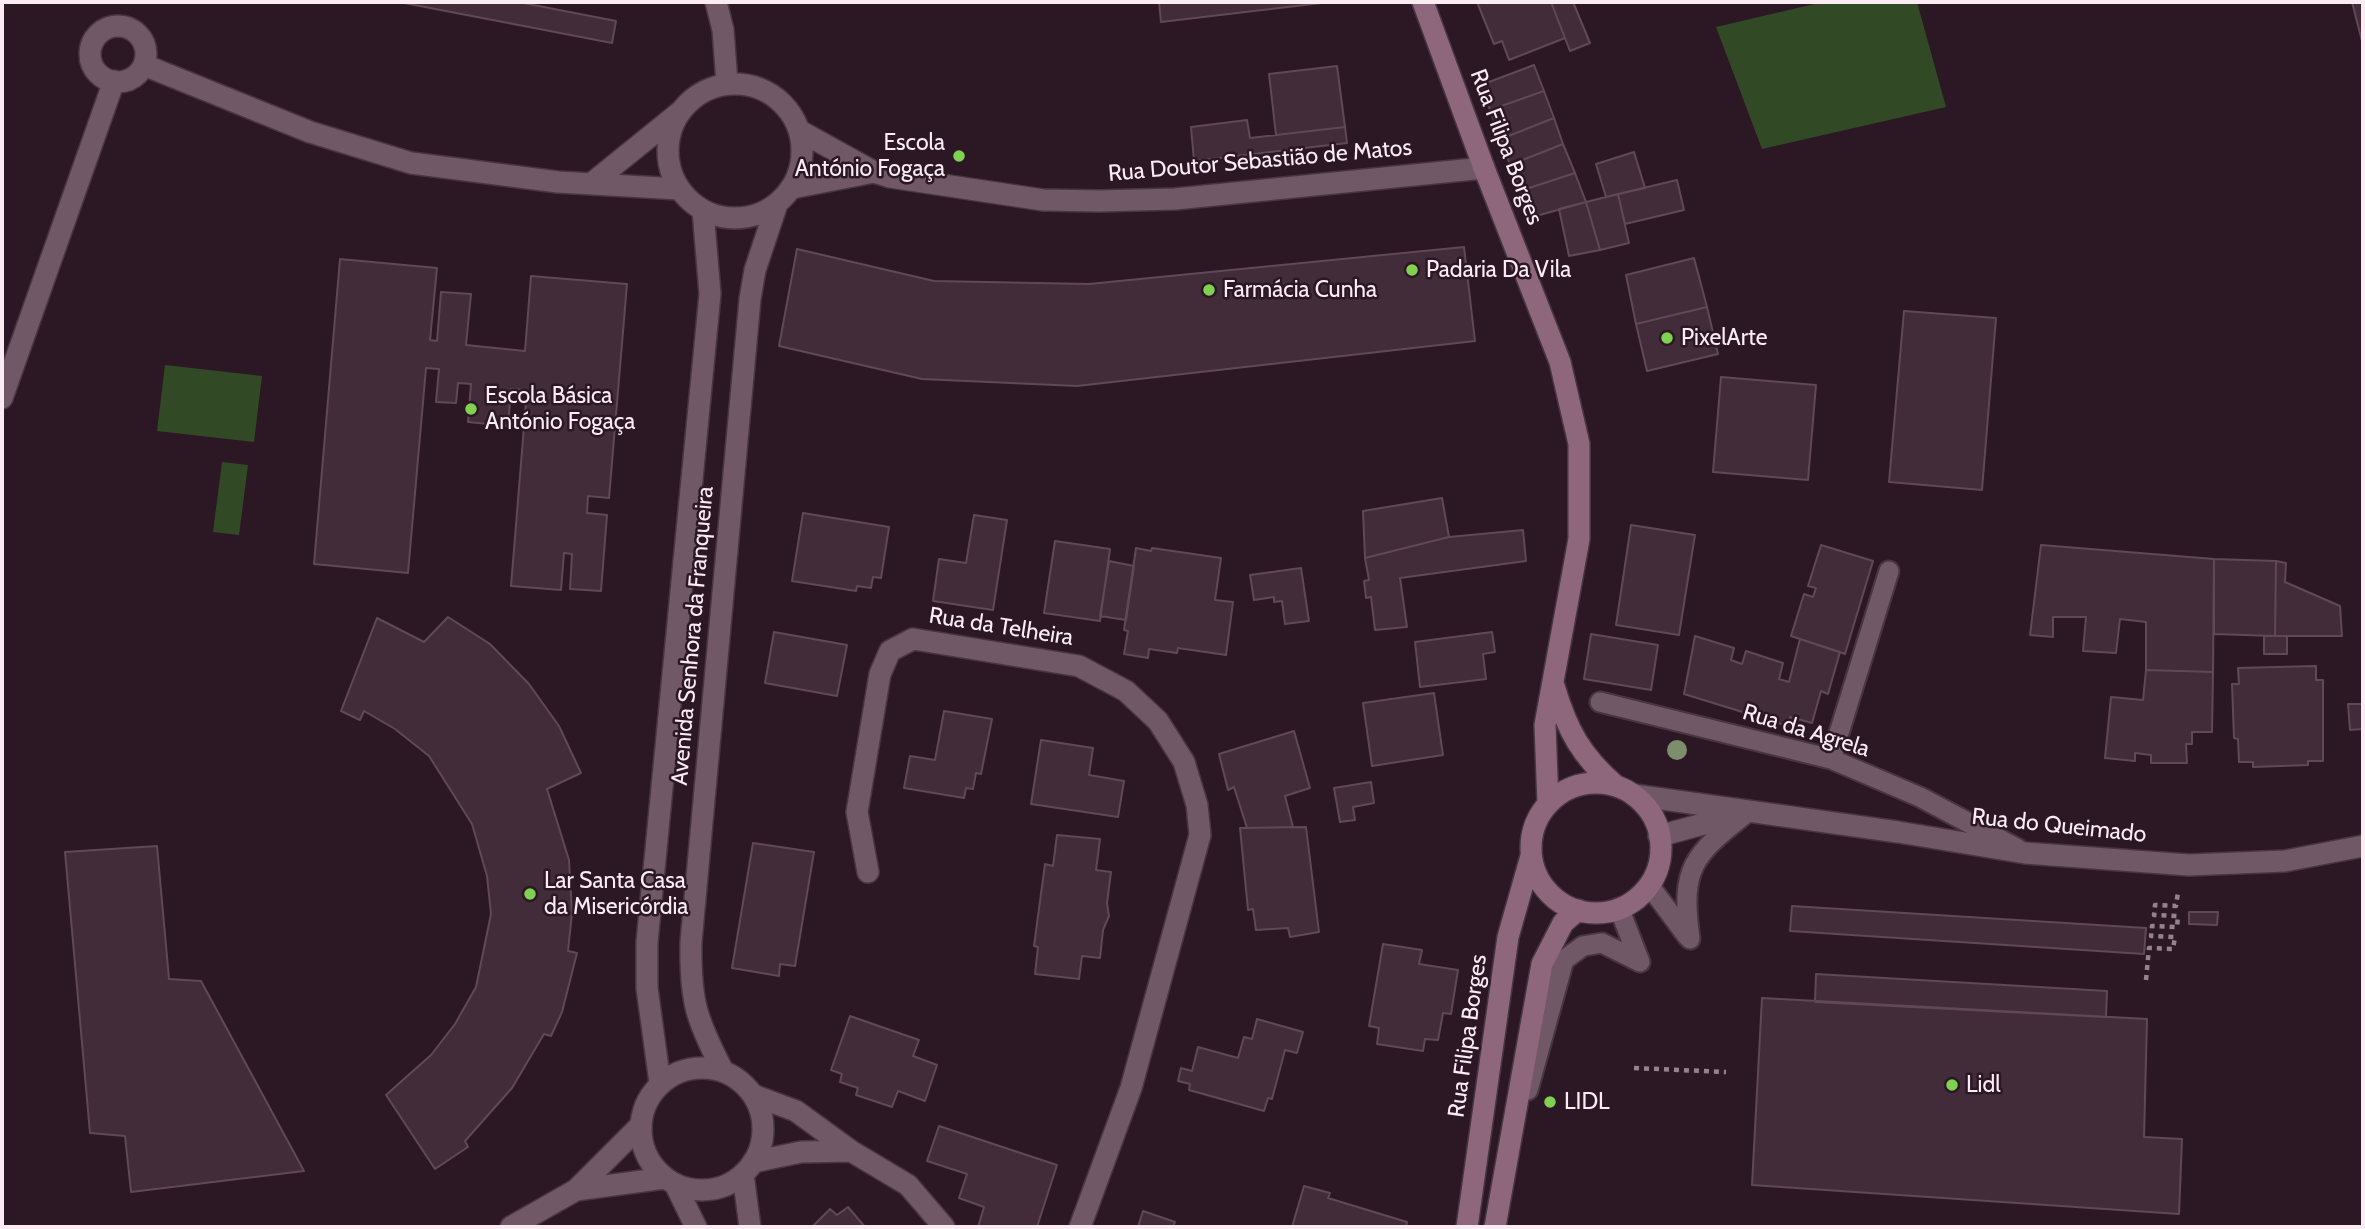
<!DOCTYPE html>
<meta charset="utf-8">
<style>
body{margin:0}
#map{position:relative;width:2365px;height:1229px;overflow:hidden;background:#2c1824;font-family:Cabin,sans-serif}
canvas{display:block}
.frame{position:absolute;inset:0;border:4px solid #fbecf4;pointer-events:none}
</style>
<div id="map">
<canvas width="2365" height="1229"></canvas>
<div class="frame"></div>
</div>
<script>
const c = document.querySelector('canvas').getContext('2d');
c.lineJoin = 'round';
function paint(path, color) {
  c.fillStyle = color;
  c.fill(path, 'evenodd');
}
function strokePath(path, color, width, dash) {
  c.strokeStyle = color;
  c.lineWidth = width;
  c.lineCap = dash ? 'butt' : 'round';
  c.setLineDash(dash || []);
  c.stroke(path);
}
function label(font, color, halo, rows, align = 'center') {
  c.font = font + ' Cabin,sans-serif';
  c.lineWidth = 5;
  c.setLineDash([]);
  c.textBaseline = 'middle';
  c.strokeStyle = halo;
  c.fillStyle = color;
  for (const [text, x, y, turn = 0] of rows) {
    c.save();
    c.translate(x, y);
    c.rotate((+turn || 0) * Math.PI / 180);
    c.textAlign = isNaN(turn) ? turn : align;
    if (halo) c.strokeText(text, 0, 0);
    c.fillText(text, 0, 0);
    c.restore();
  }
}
const green = new Path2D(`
 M1823,2H1917L1946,107L1762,149L1716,27Z
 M165,365L262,376L254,442L157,431Z
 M222,462L248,465L239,535L213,532Z`);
const building = new Path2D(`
 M399,2H518L616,21L612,43Z
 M1159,2H1330L1161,22Z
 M1477,2H1551L1565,38L1509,60L1502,41L1494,44Z
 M1551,2H1573L1590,43L1570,51Z
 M2352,2H2363V45Z
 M1534,65L1544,91L1490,110L1481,85Z
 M1337,66L1345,127L1276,135L1269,74Z
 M1544,91L1554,118L1501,139L1490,110Z
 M1554,118L1563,144L1510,165L1501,139Z
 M1247,120L1250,138L1345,127L1347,143L1194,161L1191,127Z
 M1563,144L1575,173L1520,191L1510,165Z
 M1634,152L1645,188L1606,197L1596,164Z
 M1575,173L1586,202L1529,218L1520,191Z
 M1677,180L1684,210L1625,224L1618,194Z
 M1618,194L1629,243L1600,250L1586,202Z
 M1586,202L1600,250L1569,256L1559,209Z
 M1464,247L1475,341L1077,386L922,379L779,346L797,249L934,281L1089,284Z
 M1694,258L1707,307L1636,324L1626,275Z
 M340,259L437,268L430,340L437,341L441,292L471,294L466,345L525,351L531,276L627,284L609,498L588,496L587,513L607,515L601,591L570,589L572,554L564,553L561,590L511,586L527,390L511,389L508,426L468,422L471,384L458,383L456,403L436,402L439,369L426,368L408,573L314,564Z
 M1707,307L1718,354L1647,371L1636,324Z
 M1904,311L1996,318L1982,490L1889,482Z
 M1721,377L1816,385L1808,480L1713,472Z
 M1442,498L1449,537L1365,558L1363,511Z
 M803,513L889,527L881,578L873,577L871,588L857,586L856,591L792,581Z
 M974,515L1007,520L993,610L933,601L939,559L966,563Z
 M1631,525L1695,535L1679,635L1616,625Z
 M1523,530L1526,561L1400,578L1407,627L1375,630L1371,597L1366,598L1364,581L1369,580L1365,558L1449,537Z
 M1055,541L1110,549L1100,621L1044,613Z
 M1821,545L1873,561L1845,654L1791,636L1804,594L1813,597L1816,588L1808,586Z
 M2041,545L2214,559L2213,672L2146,670V622L2120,619L2116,653L2083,651L2086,617H2053V637L2030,635Z
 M1136,548L1151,551L1152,548L1221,558L1215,600L1233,602L1226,655L1178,648L1177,653L1149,649L1148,658L1124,654L1128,631L1124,630Z
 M2214,559L2276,561L2275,636L2214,634Z
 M1109,561L1134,566L1126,620L1100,616Z
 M2276,561L2286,563L2285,582L2340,606L2342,636H2275Z
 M1301,568L1309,621L1285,624L1282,601L1274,602V597L1254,600L1250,575Z
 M448,617L490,644L529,684L559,726L581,773L547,789L569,860L572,913L568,951L577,953L562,1012L551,1036L544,1034L512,1088L465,1141L468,1147L435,1169L386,1095L431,1055L455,1024L476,987L491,914L487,876L472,824L429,756L395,729L364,711L360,720L341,711L377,618L424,642Z
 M774,632L847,645L837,696L765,683Z
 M1492,632L1495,652L1483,654L1486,679L1420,687L1415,642Z
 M1591,634L1658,645L1651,690L1584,679Z
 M1695,636L1734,648L1731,660L1742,664L1746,651L1783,663L1779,679L1789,682L1800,639L1840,652L1828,694L1821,691L1812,723L1790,717L1788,726L1684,694Z
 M2264,636H2287V654H2264Z
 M2316,666V680H2323V761H2308V765L2253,767V762H2239L2238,739L2234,738L2232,684H2239L2238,668Z
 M2146,670L2213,672L2212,732H2192V744H2186L2187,763H2151V755L2135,753V761L2105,758L2111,697L2143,700Z
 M1434,693L1443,755L1372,766L1363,703Z
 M2348,704H2363V740L2362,729L2350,730Z
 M944,711L992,719L981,774L976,773L973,789L966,788L964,798L904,788L910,756L935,760Z
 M1294,731L1310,788L1285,796L1293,827L1247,828L1234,787L1228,790L1219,754Z
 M1041,740L1093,748L1089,775L1124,781L1118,817L1031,804Z
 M1371,782L1374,803L1353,807L1355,820L1340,822L1334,788Z
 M1306,827L1319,932L1290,937L1288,928L1256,930L1253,909L1248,910L1240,828Z
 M1057,835L1100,839L1096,870L1111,872L1107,903L1109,916L1103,930L1100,958L1082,956L1079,979L1035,974L1038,947L1034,946L1045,864L1053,866Z
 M753,843L814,852L795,966L780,964L779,976L732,968Z
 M157,846L169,979L201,981L304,1171L131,1192L125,1136L90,1133L65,852Z
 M1792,906L2146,928L2144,954L1790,931Z
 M2189,912H2218L2217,925L2189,924Z
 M1383,944L1422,950L1419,964L1458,970L1451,1014L1443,1013L1438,1040L1425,1039L1423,1051L1377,1044L1379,1028L1369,1026Z
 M1816,974L2107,991L2106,1017L1815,1002Z
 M1762,998L2147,1019L2144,1137L2182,1139L2179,1214L1752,1185Z
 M850,1016L919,1040L913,1056L937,1065L925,1101L898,1091L892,1107L856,1095L858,1088L840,1082L842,1074L831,1070Z
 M1257,1019L1303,1032L1297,1053L1285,1050L1272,1099L1268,1098L1264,1111L1189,1090L1190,1084L1178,1081L1181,1068L1192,1071L1198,1047L1238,1058L1244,1037L1252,1039Z
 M939,1126L1057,1165L1037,1227H978L984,1207L959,1198L967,1174L927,1161Z
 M1304,1186L1330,1193L1328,1198L1407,1222L1406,1227H1292Z
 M848,1207L865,1227H812L830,1209L837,1215Z
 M1143,1211L1175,1222L1173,1227H1138Z`);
const path = new Path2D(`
 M2146,980L2149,948L2173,949L2175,937L2151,936L2152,926L2177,927L2178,916L2154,915L2155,905L2176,906L2178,892
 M1634,1068L1726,1072`);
const service = new Path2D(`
 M1600,702L1831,759L1920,797L2018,849
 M1831,759L1889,571
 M1649,885L1687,936
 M1619,908L1640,962
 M1690,939C1680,867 1693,855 1748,812
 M1528,1090L1564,960L1583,946L1602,943L1640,962`);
const minor = new Path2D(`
 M716,2L723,30L727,83
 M90 54a28 28 0 1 1 56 0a28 28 0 1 1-56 0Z
 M144,65L310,132L411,163L558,182L679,189
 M591,184L680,112
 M2,398L114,81
 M1634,795L1898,832L2025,853L2189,865L2285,861L2363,846
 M1659,836L1740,814
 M868,872L857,812L880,674L890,651L913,639L1079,666L1126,691L1158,721L1184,762L1197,805L1200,835L1131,1088L1080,1227
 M753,1095L796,1111L851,1151L908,1185L944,1227
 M753,1162L801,1152L851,1151`);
const tertiary = new Path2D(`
 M668 151a67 67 0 1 1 134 0a67 67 0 1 1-134 0Z
 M800,131L874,172L890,177L1043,200L1099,201L1175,199L1484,168
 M792,188L874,172
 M641 1129a61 61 0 1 1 122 0a61 61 0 1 1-122 0Z
 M723,1071C696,1019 690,1001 691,942L750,299L755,270L777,204
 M660,1083L647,988V942L710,294L703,211
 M743,1174L750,1227
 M675,1184L696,1227
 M576,1190L665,1178
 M511,1227L576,1190L640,1126`);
const secondary = new Path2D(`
 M1423,2L1484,168L1560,362L1579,444V539L1545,725L1548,804
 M1554,686C1567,730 1581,756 1616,786
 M1531 848a65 65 0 1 1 130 0a65 65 0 1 1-130 0Z
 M1467,1227L1508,937L1531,856
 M1495,1227L1542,964L1563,923L1578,910`);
const trees = [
 [1677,750]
];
const markers = [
 [959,156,7,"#80d051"],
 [1412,270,7,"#80d051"],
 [1209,290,7,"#80d051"],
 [1667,338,7,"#80d051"],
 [471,409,7,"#80d051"],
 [530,894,7,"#80d051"],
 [1952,1085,7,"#80d051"],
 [1550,1102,7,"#80d051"]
];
const poiNames = [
 ["Escola",945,143,"right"],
 ["António Fogaça",945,169,"right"],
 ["Padaria Da Vila",1426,270],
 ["Farmácia Cunha",1223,290],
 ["PixelArte",1681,338],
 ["Escola Básica",485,396],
 ["António Fogaça",485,422],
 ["Lar Santa Casa",544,881],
 ["da Misericórdia",544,907],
 ["Lidl",1966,1085],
 ["LIDL",1564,1102]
];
const streetNames = [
 ["Rua Filipa Borges",1506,147,69],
 ["Rua Doutor Sebastião de Matos",1260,161,-5],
 ["Rua da Telheira",1001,627,9],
 ["Avenida Senhora da Franqueira",693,636,-85],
 ["Rua da Agrela",1806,731,17],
 ["Rua do Queimado",2059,826,6],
 ["Rua Filipa Borges",1468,1036,-82]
];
paint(green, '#324926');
paint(building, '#422c39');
strokePath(building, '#614856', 2);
strokePath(service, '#473640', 23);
strokePath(minor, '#473640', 24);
strokePath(tertiary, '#473640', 24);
strokePath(secondary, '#473640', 24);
strokePath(path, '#94838d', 4.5, [5, 5]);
strokePath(service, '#715866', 19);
strokePath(minor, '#715866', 21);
strokePath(tertiary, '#715866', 21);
strokePath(secondary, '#8e677d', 21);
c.fillStyle = '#7d8e6d';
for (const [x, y] of trees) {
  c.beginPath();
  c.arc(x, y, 10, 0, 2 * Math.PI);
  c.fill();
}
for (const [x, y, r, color] of markers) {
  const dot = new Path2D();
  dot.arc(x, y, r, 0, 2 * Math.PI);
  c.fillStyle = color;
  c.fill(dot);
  strokePath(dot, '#2c1824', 2.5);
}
label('23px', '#fbecf4', '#2c1824', poiNames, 'left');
label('23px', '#fbecf4', '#2c1824', streetNames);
</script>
